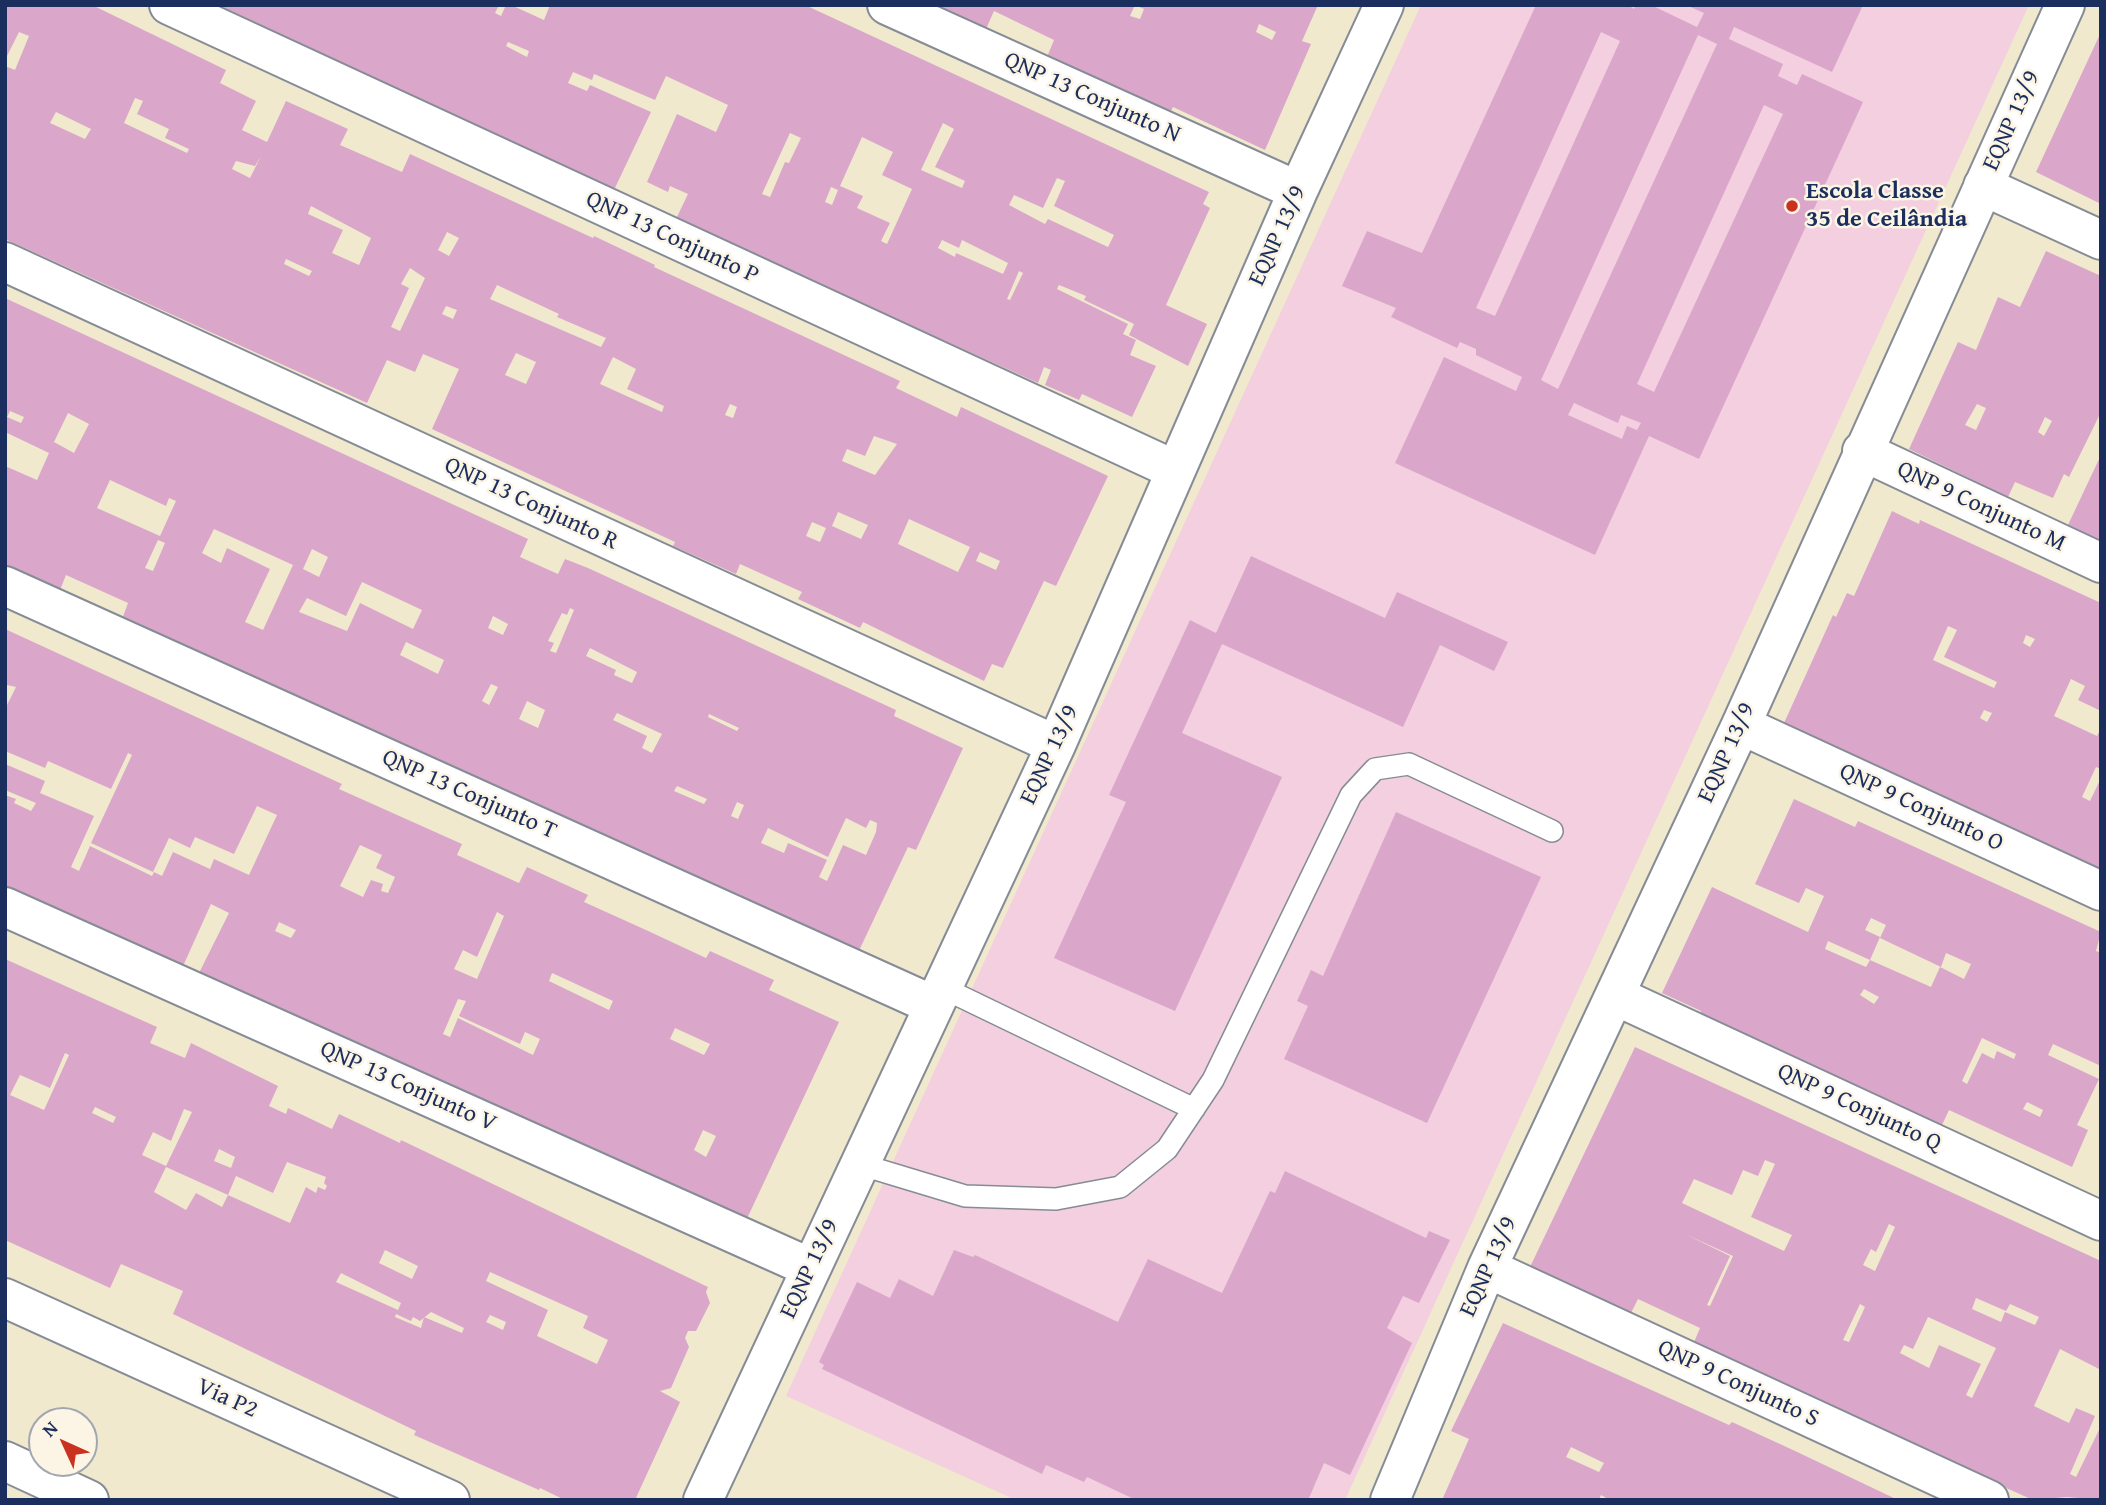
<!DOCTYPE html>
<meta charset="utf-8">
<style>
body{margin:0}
#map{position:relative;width:2106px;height:1505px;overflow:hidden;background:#f0e9ce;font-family:"Gentium Book Plus",serif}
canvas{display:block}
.frame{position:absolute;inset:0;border:7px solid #1b2f5e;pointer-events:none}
.north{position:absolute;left:28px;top:1407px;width:70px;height:70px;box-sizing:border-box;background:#fcf5e5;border:2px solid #a2a6af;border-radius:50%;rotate:315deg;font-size:19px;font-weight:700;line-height:28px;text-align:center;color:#1b2f5e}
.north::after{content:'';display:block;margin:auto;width:24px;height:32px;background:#c8321e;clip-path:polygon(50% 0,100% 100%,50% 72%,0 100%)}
</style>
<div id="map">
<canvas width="2106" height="1505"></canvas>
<div class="frame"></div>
<div class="north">N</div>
</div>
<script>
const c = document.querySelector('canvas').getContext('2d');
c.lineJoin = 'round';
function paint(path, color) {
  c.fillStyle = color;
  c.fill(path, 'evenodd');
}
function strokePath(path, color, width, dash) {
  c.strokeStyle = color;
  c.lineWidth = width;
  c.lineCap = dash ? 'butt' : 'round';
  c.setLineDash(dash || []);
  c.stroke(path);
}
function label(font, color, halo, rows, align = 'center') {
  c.font = font + ' "Gentium Book Plus",serif';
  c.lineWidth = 5;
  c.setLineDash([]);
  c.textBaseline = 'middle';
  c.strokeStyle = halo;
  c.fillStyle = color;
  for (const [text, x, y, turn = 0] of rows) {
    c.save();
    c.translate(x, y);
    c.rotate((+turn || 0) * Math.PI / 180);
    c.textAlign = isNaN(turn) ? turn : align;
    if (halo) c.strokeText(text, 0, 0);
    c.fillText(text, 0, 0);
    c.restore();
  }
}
const built = new Path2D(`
 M1421,5H2029L1345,1500H1016L786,1396Z`);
const building = new Path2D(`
 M5,5H92L226,70L220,83L256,101L242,130L267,142L286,101L348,129L340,145L402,172L410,154L593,238L594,236L655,265L654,267L900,381L896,388L957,417L961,407L1108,476L1056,586L1044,581L1003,668L992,664L984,681L863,622L860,628L798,599L802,592L740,564L736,574L673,546L675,542L432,429L459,369L423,354L415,372L387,360L367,403L5,239V66L15,70L29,36L19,32L5,60ZM135,98L143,101L137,114L169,129L165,138L189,149L187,153L124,123ZM56,112L91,129L85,139L50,123ZM261,156L250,178L232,169L236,161L255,166ZM311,206L371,238L359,265L332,253L343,230L308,214ZM447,232L459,238L449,256L438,250ZM286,259L312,271L309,276L284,264ZM410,268L425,278L400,331L391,327L409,288L401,284ZM497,285L559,314L557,317L606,338L601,347L490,299ZM446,306L457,310L453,319L442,314ZM516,353L536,362L526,384L505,375ZM613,357L636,369L627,389L664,406L662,412L600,384ZM730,404L737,407L733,418L725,415ZM874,436L897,444L875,475L842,461L847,449L865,456ZM838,512L868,525L861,539L832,526ZM909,519L970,547L958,572L898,544ZM812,522L826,528L820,542L806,536ZM980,552L1000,561L996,570L976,561Z
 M219,5H499L495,13L501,16L506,5H511L544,20L550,5H805L1209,192L1203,204L1210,208L1166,305L1207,324L1188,366L1129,335L1134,324L1084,300L1086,296L1059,285L1057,289L1128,324L1123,334L1136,340L1130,355L1156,366L1132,417L1082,394L1079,400L1045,385L1051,370L1044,367L1038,383L676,219L688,194L670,186L668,192L647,182L677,114L716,132L728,105L666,76L655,100L594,74L592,80L573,72L568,83L587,91L590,85L651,112L614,190ZM508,42L529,51L527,57L506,46ZM943,123L954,129L935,167L965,181L962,188L921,170ZM790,133L801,138L789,163L785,162L770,197L762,194ZM862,137L893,152L882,175L912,189L887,244L881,241L890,223L857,208L863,196L840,186ZM1057,178L1065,181L1054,206L1114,235L1108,247L1048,219L1045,224L1009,205L1014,195L1043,208ZM831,187L838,190L832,205L825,202ZM942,240L959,248L962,240L1008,263L1003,274L956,253L955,257L938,248ZM1019,271L1023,273L1010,300L1007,299Z
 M935,5H1135L1130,16L1140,19L1144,9L1135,5H1318L1302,41L1311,44L1265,150L1173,107L1170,113L1047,57L1054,40L994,11L986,29ZM1259,24L1276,32L1272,40L1256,32Z
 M1536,5H1628L1634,9L1636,5H1651L1697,27L1704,13L1686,5H1863L1832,72L1734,27L1729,39L1783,64L1778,76L1797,85L1802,74L1863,102L1699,459L1649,436L1595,555L1395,463L1444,357L1516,391L1522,377L1476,355V349L1460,342L1457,348L1391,317L1396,308L1342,286L1367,231L1422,253ZM1601,32L1620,41L1495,316L1476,308ZM1698,35L1717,44L1558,389L1541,380ZM1764,105L1783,114L1654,392L1637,384ZM1574,403L1618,423L1621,415L1641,423L1637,430L1627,426L1622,439L1568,415Z
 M2101,32V204L2036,172Z
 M2046,251L2101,276V412L2069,477L2064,474L2053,498L2015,482L2008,497L1909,449L1958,342L1976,350L1998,297L2020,307ZM1977,404L1986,408L1976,430L1965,425ZM2045,417L2052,421L2044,436L2038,432Z
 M5,298L528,539L520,557L558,574L565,559L588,568L896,710L894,716L963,748L916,850L908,847L856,957L121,622L128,603L66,575L60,590L5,565V466L37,480L49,453L5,432ZM10,411L24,417L21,423L7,417ZM68,413L89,424L74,453L54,442ZM110,480L166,506L169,498L176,501L160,536L97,508ZM214,529L293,565L263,630L245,622L270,569L227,548L221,563L202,553ZM158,540L165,543L153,571L145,568ZM312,549L328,557L319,577L303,569ZM362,582L422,610L413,629L360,603L347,631L299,612L307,598L346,616ZM570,608L574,610L556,653L550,651L554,643L548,641L562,613L567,615ZM493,616L508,624L503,635L488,628ZM406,642L444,660L438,674L400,655ZM590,648L637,672L632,683L614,675L616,670L586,656ZM491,684L498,687L489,705L482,701ZM527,701L545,710L538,728L519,719ZM617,713L662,734L652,753L642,748L647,736L613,720ZM709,714L739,728L737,731L708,717ZM677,786L707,799L704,804L674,791ZM737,802L744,805L738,819L731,816ZM846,818L866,828L870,820L877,823L876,832L866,855L843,845L827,881L819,877L827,860L788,843L784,853L761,843L768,828L828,857Z
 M2101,455V542L2067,527Z
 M1892,511L1919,524L1920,520L2101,603V711L2078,700L2085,686L2071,679L2054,716L2097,736L2101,728V769L2096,767L2082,797L2090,801L2101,778V870L1784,723L1833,615L1836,617L1847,593L1854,596ZM1948,626L1957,630L1944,657L1997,682L1994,688L1933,660ZM2026,635L2035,639L2030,647L2023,643ZM1984,710L1992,713L1987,722L1980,718Z
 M1251,556L1385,618L1397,592L1508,642L1494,671L1440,645L1403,727L1222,644L1182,733L1282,777L1175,1011L1054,958L1126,802L1109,795L1190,620L1216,633Z
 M5,629L342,784L339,789L462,844L457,855L519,883L527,867L588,895L584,902L646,930L706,958L710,951L774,980L769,990L839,1022L744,1225L195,981L229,913L211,904L179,975L5,898V795L16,799L14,803L31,811L36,803L5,790V764L45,781L40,793L94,816L71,867L79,871L90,846L152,876L154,872L162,876L173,852L210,869L214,859L249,875L277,815L257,806L234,854L195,837L190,848L169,838L153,872L91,843L132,755L128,753L111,789L48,761L45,768L5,751V709L16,687L7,685L5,689ZM360,845L382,855L376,868L395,877L388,893L381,891L383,884L371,880L363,897L340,886ZM497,912L504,916L477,979L454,969L463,950L477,957ZM279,922L296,930L291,938L275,931ZM552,973L613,1001L609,1010L549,981ZM458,999L466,1001L459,1016L520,1044L525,1032L540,1039L533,1055L458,1018L450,1037L443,1034ZM675,1028L710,1044L704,1055L670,1039ZM703,1130L716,1136L706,1157L694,1150Z
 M1794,799L1855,827L1858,821L2101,932L2096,951L2101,953V1066L2053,1044L2048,1055L2099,1079L2077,1125L2088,1130L2072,1167L1949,1110L1942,1125L1699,1016L1701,1011L1662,993L1712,887L1808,932L1824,896L1806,888L1799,903L1755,884ZM1871,918L1886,925L1880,938L1941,967L1946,953L1971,964L1964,979L1940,967L1931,987L1870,960L1866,967L1825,949L1828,941L1870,960L1880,937L1865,930ZM1864,989L1879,997L1874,1004L1860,995ZM1982,1038L2016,1054L2014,1059L1997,1051L1994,1059L1982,1053L1967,1084L1962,1081ZM2027,1102L2043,1110L2040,1117L2023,1109Z
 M1396,812L1541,877L1427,1123L1284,1059L1308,1006L1297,1001L1311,970L1323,976Z
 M5,959L157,1027L150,1043L185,1058L191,1043L278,1086L269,1106L286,1114L288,1108L332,1129L339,1114L400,1143L401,1140L708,1287L706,1292L710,1303L696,1331H688L685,1338L689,1347L671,1388L660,1391L680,1402L635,1500H565L540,1488L539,1490L414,1435L416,1431L173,1314L183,1291L121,1264L110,1288L5,1240ZM65,1053L69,1055L44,1110L10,1095L20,1075L50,1088ZM95,1107L116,1117L113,1123L92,1113ZM184,1109L192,1112L166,1166L142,1155L153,1132L171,1141ZM219,1149L235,1157L231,1168L214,1161ZM287,1162L326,1177L324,1183L327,1186L325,1190L318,1187L316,1193L306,1187L290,1223L228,1195L222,1207L196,1193L186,1210L154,1192L166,1167L228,1195L236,1176L273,1193ZM385,1250L418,1266L412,1279L379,1263ZM490,1272L588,1316L583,1328L608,1340L597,1364L537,1336L548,1310L486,1281ZM341,1273L401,1303L398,1310L336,1282ZM431,1312L464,1328L462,1333L424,1317L421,1328L395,1317L396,1314L411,1321L413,1317L420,1321ZM490,1315L506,1322L503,1330L486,1322Z
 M1635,1047L2101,1261V1370L2060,1349L2034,1406L2069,1423L2076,1408L2095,1416L2070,1474L2076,1477L2101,1426V1500L2067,1497L2033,1500L1692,1347L1700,1328L1638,1299L1630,1315L1530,1267ZM1765,1160L1775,1164L1751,1217L1792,1235L1784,1251L1682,1203L1694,1179L1732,1195L1743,1170L1758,1176ZM1889,1224L1895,1227L1875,1271L1863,1265L1871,1249L1876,1252ZM1685,1234L1733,1256L1710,1306L1707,1305L1730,1256ZM1976,1298L2006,1311L2010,1304L2039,1317L2035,1325L2005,1312L2001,1322L1972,1309ZM1860,1304L1865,1307L1849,1342L1843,1340ZM1928,1317L1996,1348L1972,1398L1966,1395L1981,1364L1939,1345L1929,1368L1900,1353L1904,1345L1913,1349Z
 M1285,1171L1426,1238L1429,1231L1450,1240L1419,1303L1403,1296L1387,1328L1412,1343L1350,1475L1324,1463L1309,1498L1313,1500H1136L1087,1477L1084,1482L1046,1465L1042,1474L822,1369L824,1365L819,1362L857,1282L890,1298L899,1279L933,1296L954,1250L973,1257L975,1255L1118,1322L1148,1259L1222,1293L1270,1191L1275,1193Z
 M1503,1323L1729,1425L1732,1422L1793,1450L1898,1500H1610L1601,1495L1599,1500H1442L1469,1439L1451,1431ZM1571,1447L1604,1463L1599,1472L1566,1457Z`);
const service = new Path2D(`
 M941,987L1194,1109
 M859,1164L965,1196L1056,1199L1120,1187L1167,1149L1213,1080L1351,795L1375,769L1409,764L1552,831`);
const minor = new Path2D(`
 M169,5L1175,470
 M887,5L1298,191
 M1983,186L2101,240
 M5,262L1056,745
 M1862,451L2101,563
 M5,586L933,1005
 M1741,725L2101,891
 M5,907L811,1268
 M1616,996L2101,1221
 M1487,1268L1989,1500
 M703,1500L1056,745L1298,191L1384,5
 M1390,1500L1487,1268L1741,725L2065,5`);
const secondary = new Path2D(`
 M5,1298L450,1500
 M5,1461L89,1500`);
const markers = [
 [1792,206,7,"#c8321e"]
];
const streetNames = [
 ["QNP 13 Conjunto N",1092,98,24],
 ["EQNP 13/9",2012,121,-66],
 ["EQNP 13/9",1278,236,-66],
 ["QNP 13 Conjunto P",672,238,25],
 ["QNP 13 Conjunto R",531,504,25],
 ["QNP 9 Conjunto M",1981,507,25],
 ["EQNP 13/9",1727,753,-66],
 ["EQNP 13/9",1050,755,-65],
 ["QNP 13 Conjunto T",469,795,24],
 ["QNP 9 Conjunto O",1921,808,25],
 ["QNP 13 Conjunto V",408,1087,24],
 ["QNP 9 Conjunto Q",1859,1108,25],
 ["EQNP 13/9",1489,1267,-66],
 ["EQNP 13/9",810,1269,-65],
 ["QNP 9 Conjunto S",1738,1384,25],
 ["Via P2",227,1399,24]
];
const poiNames = [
 ["Escola Classe",1806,192],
 ["35 de Ceilândia",1806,220]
];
paint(built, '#f3cfdf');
paint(building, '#daa7cb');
strokePath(service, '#868c96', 24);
strokePath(minor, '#868c96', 42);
strokePath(secondary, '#868c96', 42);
strokePath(service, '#fff', 21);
strokePath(minor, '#fff', 38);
strokePath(secondary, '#fff', 38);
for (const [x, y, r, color] of markers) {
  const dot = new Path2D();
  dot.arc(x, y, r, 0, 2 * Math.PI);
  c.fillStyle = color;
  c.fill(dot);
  strokePath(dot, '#fcf5e5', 2.5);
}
label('24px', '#1b2f5e', '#fcf5e5', streetNames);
label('bold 24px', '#1b2f5e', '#fcf5e5', poiNames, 'left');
</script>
